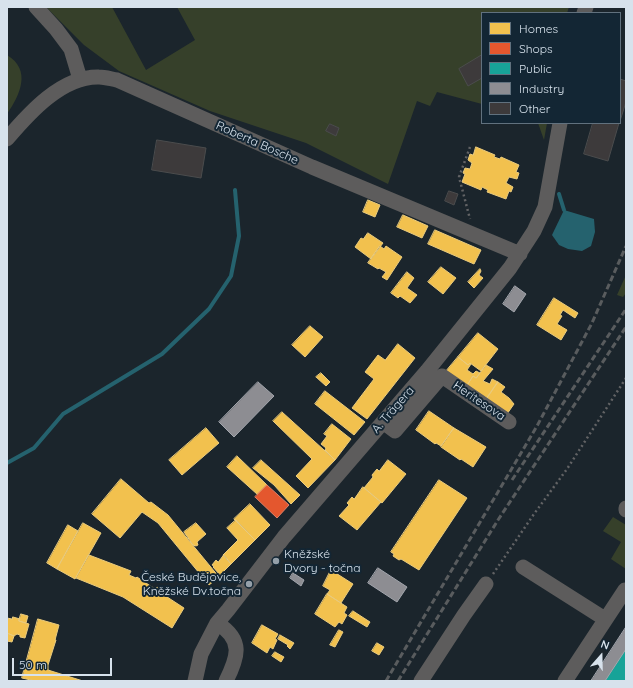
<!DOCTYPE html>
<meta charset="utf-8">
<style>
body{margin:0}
#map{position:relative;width:633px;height:688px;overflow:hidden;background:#1b252c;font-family:Quicksand,sans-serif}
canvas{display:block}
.frame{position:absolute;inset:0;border:8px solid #d7e2ec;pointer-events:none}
.legend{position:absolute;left:481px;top:12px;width:140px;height:112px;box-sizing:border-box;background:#132634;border:1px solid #61717e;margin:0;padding:5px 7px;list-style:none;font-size:12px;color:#d7e2ec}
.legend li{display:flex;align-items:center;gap:8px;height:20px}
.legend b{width:20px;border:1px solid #61717e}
.north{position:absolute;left:581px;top:636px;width:40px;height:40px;-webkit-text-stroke:3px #132634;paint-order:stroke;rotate:20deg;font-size:11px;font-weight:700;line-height:16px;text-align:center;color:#d7e2ec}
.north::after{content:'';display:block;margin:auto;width:14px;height:18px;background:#d7e2ec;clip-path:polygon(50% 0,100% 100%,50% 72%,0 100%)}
.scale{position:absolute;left:12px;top:658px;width:100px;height:18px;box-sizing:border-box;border:2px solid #d7e2ec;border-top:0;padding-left:5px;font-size:12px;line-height:14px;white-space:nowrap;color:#d7e2ec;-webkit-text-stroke:3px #132634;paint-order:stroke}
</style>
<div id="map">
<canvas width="633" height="688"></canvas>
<div class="frame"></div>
<ul class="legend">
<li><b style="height:11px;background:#f2c14e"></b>Homes</li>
<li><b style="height:11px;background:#e4572e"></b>Shops</li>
<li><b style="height:11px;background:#17a398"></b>Public</li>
<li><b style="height:11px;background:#8d8d92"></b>Industry</li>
<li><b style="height:11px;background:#3d3a3b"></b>Other</li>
</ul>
<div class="north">N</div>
<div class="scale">50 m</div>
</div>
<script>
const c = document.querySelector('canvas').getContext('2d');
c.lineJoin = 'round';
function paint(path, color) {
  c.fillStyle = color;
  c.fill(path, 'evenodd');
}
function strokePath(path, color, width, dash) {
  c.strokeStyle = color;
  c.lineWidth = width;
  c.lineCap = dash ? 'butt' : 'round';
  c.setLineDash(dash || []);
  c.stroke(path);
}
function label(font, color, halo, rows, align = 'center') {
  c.font = font + ' Quicksand,sans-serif';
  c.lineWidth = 4;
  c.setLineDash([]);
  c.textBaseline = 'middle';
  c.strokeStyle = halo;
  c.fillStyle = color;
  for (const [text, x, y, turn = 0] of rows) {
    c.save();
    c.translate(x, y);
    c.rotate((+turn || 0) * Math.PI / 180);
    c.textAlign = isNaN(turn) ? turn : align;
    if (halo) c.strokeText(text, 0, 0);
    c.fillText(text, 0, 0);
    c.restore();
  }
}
const green = new Path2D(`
 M46,7H112L146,70L195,40L177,7H569L567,13H482V104L437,92L430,106L417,101L388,184L306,143L210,111L119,71L84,45ZM330,124L339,128L336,136L327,131Z
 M7,55C32,70 20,95 7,114Z
 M538,123H547L544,140Z
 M626,275V293L623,297L617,295Z
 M613,517L626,525V540L625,543L626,544V569L611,559L621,542L603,531Z`);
const water = new Path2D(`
 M564,210L594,219L595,232L591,246L582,251L568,249L559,245L552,235Z`);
const homes = new Path2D(`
 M476,147L495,155L494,157L500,159L501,157L519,165L516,172L519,173L517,179L509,177L506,183L513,187L511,192L509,191L506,199L487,192L488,190L482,187L481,190L462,182L465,174L463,173L465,168L470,169L472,163L468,160L470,154L473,155Z
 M368,200L380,205L375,217L363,212Z
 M403,215L428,226L422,238L397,227Z
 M435,230L481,250L474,264L428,244Z
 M368,233L383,243L371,259L355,247L361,238L363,239Z
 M380,246L384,249L386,246L402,257L387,280L382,277L386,272L379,268L378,269L368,263Z
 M441,267L456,278L443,294L428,282Z
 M480,269L481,271L479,275L483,278L474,288L468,282Z
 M407,272L414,278L407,288L417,295L410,303L400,296L398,298L391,293Z
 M554,298L578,313L575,318L563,310L560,315L562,316L557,324L567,330L561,340L537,325Z
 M310,326L323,337L305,357L292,345Z
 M478,333L498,349L481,371L470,363L468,365L458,357Z
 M398,344L415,358L367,419L352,408L374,379L365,372L378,355L385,360Z
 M458,357L468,365L470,363L471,364L467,370L473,374L476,371L480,373L476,378L473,376L466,387L447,375V370Z
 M486,365L493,369L483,381L490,384L492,379L498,382L485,401L466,387L473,376L476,378Z
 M321,373L330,382L326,386L316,377Z
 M498,382L505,387L501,392L509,398L514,404L507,414L485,401Z
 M325,391L365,422L354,435L315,404Z
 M429,411L454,428L441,446L436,443L435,444L416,430Z
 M282,412L335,460L308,488L296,476L312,459L273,421Z
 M332,424L351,439L335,460L325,450L326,448L321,444L327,436L324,434Z
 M206,428L219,443L182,475L169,460Z
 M454,428L486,447L473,467L461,459L460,460L441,447Z
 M237,456L267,485L258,495L227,467Z
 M261,460L300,495L291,504L274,485L253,468Z
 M388,460L406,474L382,503L364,488L373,477L372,475L377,469L379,471Z
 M121,479L149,503L151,502L168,515L219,577L209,585L158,523L142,512L120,538L92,514Z
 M439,480L467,498L419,570L401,559L399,560L393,556L394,554L391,552Z
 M363,487L381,502L357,530L339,516L349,505L347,503L352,497L354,499Z
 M250,504L270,525L255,540L234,519Z
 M236,520L255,540L231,564L223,555L238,540L227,528Z
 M83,523L101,533L75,579L57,569Z
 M196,523L206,534L197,542L198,545L196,546L193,545L184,532Z
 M68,525L78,531L57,569L47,563Z
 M89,555L131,571L129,575L136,578L137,577L155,589L157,587L162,591L161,593L184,608L172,628L123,597L76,578Z
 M224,555L231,564L220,575L213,567L214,566L212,565L216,560L218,562Z
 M331,570L353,584L341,603L327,594L330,590L323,586Z
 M327,594L347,607L344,613L347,615L342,624L339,622L335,627L315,614Z
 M353,611L370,622L367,627L349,616Z
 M21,614L28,616L26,623L19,621Z
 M13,617L20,619L19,621L29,624L25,638L20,637V635L17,634L14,636L7,633V618L12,619Z
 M38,619L59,625L55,640H56L48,665V670L83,681H35L22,678Z
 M262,625L278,634L275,639L277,640L273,649L270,647L267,653L252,643Z
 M339,630L343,632L335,647L330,645Z
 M7,633L14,636L12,642L7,641Z
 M280,635L294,643L290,649L287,646L288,645L278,639Z
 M377,643L384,647L379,655L372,651Z
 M275,652L284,657L281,662L272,656Z`);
const shops = new Path2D(`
 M267,485L289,505L277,518L255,497Z`);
const public = new Path2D(`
 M626,649V681H605Z`);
const industry = new Path2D(`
 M515,286L526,294L514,312L503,304Z
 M258,382L274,396L234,437L219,422Z
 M378,568L407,587L397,602L368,583Z
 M293,573L304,580L301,586L290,578Z
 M626,627V649L605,681H591Z`);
const stream = new Path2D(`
 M559,194L564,210
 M7,463L34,448L63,414L162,354L209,309L231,276L239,236L235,190`);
const building = new Path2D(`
 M482,55V78L468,86L459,69Z
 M620,79L626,81V102L620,121Z
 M593,123H619L608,161L584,154Z
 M330,124L339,128L336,136L326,131Z
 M157,140L206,148L201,178L152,170Z
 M449,191L458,194L454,205L445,201Z`);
const path = new Path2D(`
 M470,147L459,177L470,219
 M493,574L534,514L567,469L626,378`);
const minor = new Path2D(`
 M36,7L56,29L71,49L80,79
 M584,13L586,7
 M7,139C29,113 62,76 99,77C105,77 111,79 117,80L312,167L520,254
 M383,422L395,431L442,376L509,422
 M626,508V510
 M523,567L605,619
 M217,623C244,640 238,657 226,681
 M195,681L201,654L217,623L228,610L284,537L427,371L510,268L534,231L545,207L560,123
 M421,681L464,615L486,584
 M565,681L625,590H626`);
const rail = new Path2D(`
 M512,480L626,309
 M386,681L537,426L592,323L626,246
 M398,681L498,520L626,327`);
const markers = [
 [276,561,4,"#95a0a9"],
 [249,584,4,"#95a0a9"]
];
const streetNames = [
 ["Roberta Bosche",257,143,24],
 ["Heritesova",479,401,34],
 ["A. Trägera",393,410,-49]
];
const poiNames = [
 ["Kněžské",284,554],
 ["Dvory - točna",284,568],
 ["České Budějovice,",241,577,"right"],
 ["Kněžské Dv.točna",241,591,"right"]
];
paint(green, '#36402a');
paint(water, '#25626e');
paint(homes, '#f2c14e');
strokePath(homes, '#eacb7d', 1);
paint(shops, '#e4572e');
strokePath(shops, '#e08167', 1);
paint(public, '#17a398');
strokePath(public, '#51b6b1', 1);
paint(industry, '#8d8d92');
strokePath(industry, '#a3a6ad', 1);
strokePath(stream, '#25626e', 4);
paint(building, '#3d3a3b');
strokePath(building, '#4b4c4d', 1);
strokePath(path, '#626365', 2.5, [2, 3]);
strokePath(minor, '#5d5c5c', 15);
strokePath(rail, '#595c5e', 3, [6, 3]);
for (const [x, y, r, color] of markers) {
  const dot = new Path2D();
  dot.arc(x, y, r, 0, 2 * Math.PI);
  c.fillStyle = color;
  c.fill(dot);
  strokePath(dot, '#132634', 1.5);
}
label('12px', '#d7e2ec', '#132634', streetNames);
label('12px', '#d7e2ec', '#132634', poiNames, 'left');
</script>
